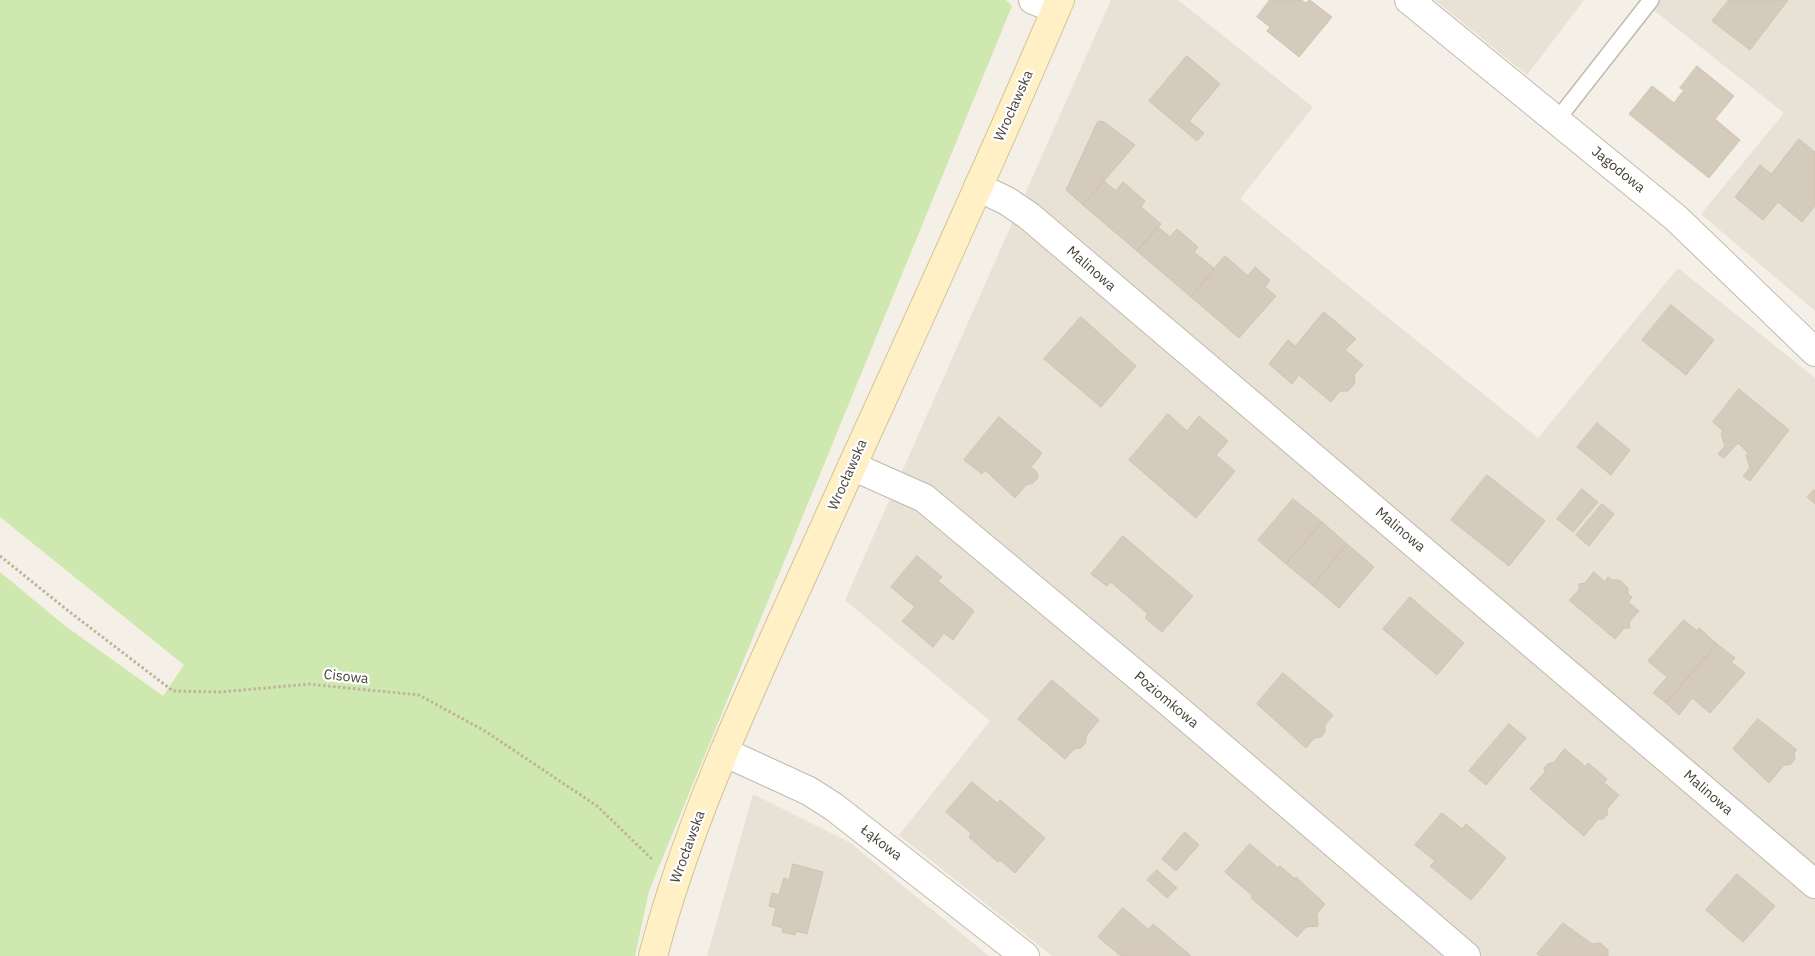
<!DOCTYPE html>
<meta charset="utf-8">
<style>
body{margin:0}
canvas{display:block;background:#f4f0e7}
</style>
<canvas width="1815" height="956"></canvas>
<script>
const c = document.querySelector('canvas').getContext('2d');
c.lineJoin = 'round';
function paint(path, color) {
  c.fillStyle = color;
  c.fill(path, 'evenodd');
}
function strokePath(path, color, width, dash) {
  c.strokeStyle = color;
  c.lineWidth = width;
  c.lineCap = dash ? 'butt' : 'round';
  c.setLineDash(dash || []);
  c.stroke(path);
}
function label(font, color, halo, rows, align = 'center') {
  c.font = font + ' "IBM Plex Sans",sans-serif';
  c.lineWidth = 4.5;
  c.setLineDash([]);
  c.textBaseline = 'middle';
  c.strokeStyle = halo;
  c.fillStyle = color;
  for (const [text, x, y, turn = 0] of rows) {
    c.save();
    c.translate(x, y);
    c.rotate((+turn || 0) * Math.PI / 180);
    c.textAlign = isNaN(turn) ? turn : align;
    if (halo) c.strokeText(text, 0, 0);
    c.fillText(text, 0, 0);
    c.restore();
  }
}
const residential = new Path2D(`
 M1111,0H1178L1313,107L1240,199L1538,438L1678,268L1815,378V956H1052L899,835L990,721L845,600Z
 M1435,0H1584L1527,75Z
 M1641,0H1815V311L1701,214L1784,113Z
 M753,794L849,842L989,956H707Z`);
const green = new Path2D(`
 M0,0H1006L1012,6L649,891L635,956H0V572L64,625L163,696L184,665L0,517Z`);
const building = new Path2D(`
 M1270,0H1302L1305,3L1310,0L1332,17L1299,57L1267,31L1270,27L1257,17Z
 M1729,0H1788L1750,50L1712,21Z
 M1187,56L1220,84L1189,121L1204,133L1197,141L1149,101Z
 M1697,66L1734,96L1715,119L1740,140L1709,178L1629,114L1652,86L1674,103L1684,90L1680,88Z
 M1100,121L1104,122L1135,145L1083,205L1066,190L1097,123Z
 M1799,139L1815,152V206L1802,222L1778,202L1763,220L1735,197L1760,165L1771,174Z
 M1104,181L1116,191L1123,182L1145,201L1141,207L1161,224L1137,251L1083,205Z
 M1158,227L1170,237L1177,229L1198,247L1194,252L1215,269L1191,297L1137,251Z
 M1225,256L1248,276L1255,267L1270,280L1265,287L1276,296L1239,338L1191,297Z
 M1671,305L1714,340L1686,375L1642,340Z
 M1324,312L1356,339L1345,350L1363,365L1354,375L1355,383L1348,391H1340L1331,402L1299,375L1292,384L1269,364L1288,340L1295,346Z
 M1081,317L1136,366L1101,407L1044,359Z
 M1739,389L1789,430L1750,481L1743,476L1750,468L1746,455L1748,453L1738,443L1724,458L1718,454L1725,446L1721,434L1723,431L1713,422Z
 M1168,414L1187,431L1199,416L1228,441L1216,455L1235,471L1196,518L1129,460Z
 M999,417L1042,453L1031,467L1037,472L1038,478L1033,483L1026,485L1015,498L985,470L982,474L964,460Z
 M1597,423L1630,450L1611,475L1577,447Z
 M1487,475L1545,521L1509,566L1451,520Z
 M1582,489L1598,502L1573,532L1557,519Z
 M1814,490L1815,491V504L1807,497Z
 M1293,499L1322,522L1286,564L1258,540Z
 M1602,504L1614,514L1589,546L1576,535Z
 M1322,522L1347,544L1313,586L1286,564Z
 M1123,536L1193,596L1162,632L1145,618L1148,614L1111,582L1107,586L1091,574Z
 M1347,544L1374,567L1339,608L1313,586Z
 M917,556L942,577L938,581L974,611L953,640L944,633L933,647L902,621L915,607L891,587Z
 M1594,572L1605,582L1608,577L1612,580H1619L1628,588V594L1632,597L1628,602L1639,611L1629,622L1630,628H1624L1615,639L1569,600L1579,590V584L1585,583Z
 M1410,597L1464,643L1437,675L1383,629Z
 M1684,620L1697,631L1699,628L1717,644L1666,703L1653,693L1667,677L1648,661Z
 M1717,644L1735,658L1731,662L1745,673L1710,713L1692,698L1679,715L1666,703Z
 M1283,673L1333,715L1325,725V732L1321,737L1314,738L1306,748L1257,704Z
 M1052,680L1099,720L1086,736V742L1081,748L1074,749L1065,759L1018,719Z
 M1758,719L1797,750L1794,752L1795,759L1790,765H1784L1769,783L1733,749Z
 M1509,724L1526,738L1486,785L1469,771Z
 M1565,749L1586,767L1588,763L1607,779L1604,783L1619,795L1607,809L1608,814L1603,819H1598L1584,836L1530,789L1545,772L1544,768L1549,763H1553Z
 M972,782L997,803L1000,800L1045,838L1015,873L1000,860L998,862L969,837L971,833L946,812Z
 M1442,813L1462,829L1466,824L1506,858L1471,900L1430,866L1435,861L1415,845Z
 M1185,832L1199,845L1176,871L1162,859Z
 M1250,844L1278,868L1280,866L1295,879L1296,877L1325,904L1317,914L1318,926L1306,927L1297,937L1251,898L1253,896L1225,872Z
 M793,864L823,872L807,934L796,931L795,935L782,932L783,928L772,925L776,908L769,906L772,893L779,895L784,878L789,880Z
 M1157,870L1177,888L1167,898L1147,880Z
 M1737,874L1775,906L1743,942L1706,910Z
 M1123,908L1148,929L1153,924L1191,956H1121L1098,937Z
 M1563,923L1592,944L1600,943L1608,950V956H1540L1537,954Z`);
const path = new Path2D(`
 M0,556L71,613L173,691L221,692L309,684L419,695L485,731L597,806L652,859`);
const lane = new Path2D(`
 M1557,120L1651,0`);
const street = new Path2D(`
 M1033,0L1056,9
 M1409,0L1676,218L1815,352
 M978,187L1007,201L1029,216L1815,884
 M852,466L924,498L1163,697L1466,956
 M724,752L809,791L834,807L1025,956`);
const secondary = new Path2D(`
 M653,956C690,814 755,681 815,548C897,366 982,184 1060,0`);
const streetNames = [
 ["Wrocławska",1014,106,-66],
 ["Jagodowa",1618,170,39],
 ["Malinowa",1091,269,41],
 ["Wrocławska",848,475,-66],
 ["Malinowa",1400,530,40],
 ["Cisowa",346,677,6],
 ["Poziomkowa",1166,700,40],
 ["Malinowa",1708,793,41],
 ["Łąkowa",881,843,38],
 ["Wrocławska",688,847,-70]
];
paint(residential, '#e8e1d5');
paint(green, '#cfe8af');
paint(building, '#d5cbbc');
strokePath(building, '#d0c3af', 1);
strokePath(lane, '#c2baac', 18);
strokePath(street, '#c2baac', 30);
strokePath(secondary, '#d4c397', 30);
strokePath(path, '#c1b39b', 3, [2.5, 2.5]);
strokePath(lane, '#fff', 15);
strokePath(street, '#fff', 28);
strokePath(secondary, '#fff0c6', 28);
label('14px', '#474036', '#fff', streetNames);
</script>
